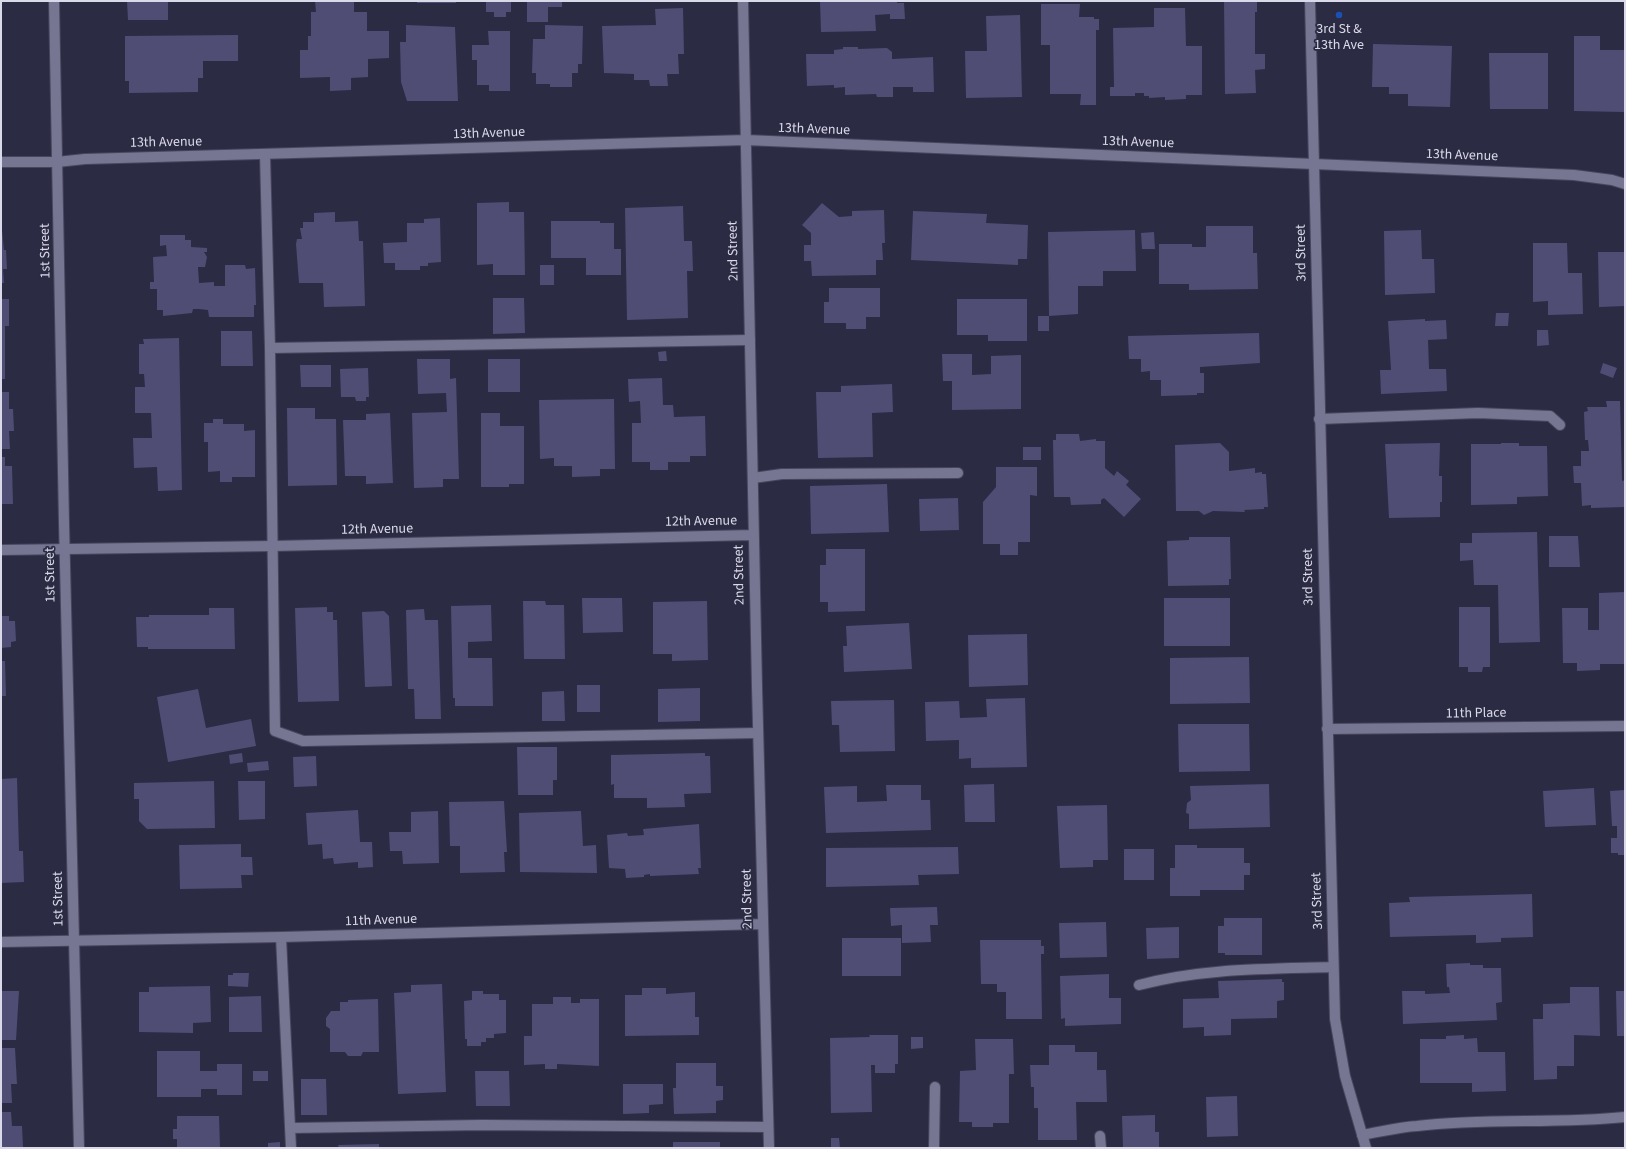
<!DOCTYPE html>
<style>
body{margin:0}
#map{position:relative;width:1626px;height:1149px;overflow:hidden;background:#2c2b44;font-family:"Source Sans 3",sans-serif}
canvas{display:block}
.frame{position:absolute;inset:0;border:2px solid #d9d9e9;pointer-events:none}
</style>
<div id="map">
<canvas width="1626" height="1149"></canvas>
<div class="frame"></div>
</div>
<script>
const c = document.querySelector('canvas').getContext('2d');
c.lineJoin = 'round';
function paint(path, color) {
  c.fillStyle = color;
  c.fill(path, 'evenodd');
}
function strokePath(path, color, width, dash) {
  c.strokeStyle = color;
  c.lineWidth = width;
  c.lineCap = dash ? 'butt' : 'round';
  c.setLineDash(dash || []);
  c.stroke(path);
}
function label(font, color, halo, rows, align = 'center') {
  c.font = font + ' "Source Sans 3",sans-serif';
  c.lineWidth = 3.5;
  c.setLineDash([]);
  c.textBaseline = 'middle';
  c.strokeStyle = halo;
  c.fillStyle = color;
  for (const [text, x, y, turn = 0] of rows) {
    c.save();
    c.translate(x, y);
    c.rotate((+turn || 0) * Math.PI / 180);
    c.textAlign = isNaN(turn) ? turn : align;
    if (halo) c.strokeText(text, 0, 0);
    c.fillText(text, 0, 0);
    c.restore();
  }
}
const building = new Path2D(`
 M127,1H168V20H128Z
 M315,1H354V12H367V31H389V58L368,59V77L351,78V90L330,91V77L300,78V50H308V36H311V12H316Z
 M417,1H456V3H417Z
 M486,1H511V12H506V17H494V12H486Z
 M527,1H562V7H548V22H527Z
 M820,1H897V3H904L905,19H890V14L875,15L876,31L821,32Z
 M1224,1L1257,2V12H1255V54H1265V69L1255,70L1256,93L1225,94Z
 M1041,4H1080L1079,17H1094V19H1099V30H1096V105H1080L1081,94H1050V45H1041Z
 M683,8L684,54H678L679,74H667L668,86H650L649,80H634V74L604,73L602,26L656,25L655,9Z
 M1154,8H1185L1186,46H1202V95H1186V99L1165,100V97L1149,98V96H1144V93H1135V96H1110V87H1114L1113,28L1154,27Z
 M1020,15L1022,97L966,98L965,51H987L986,16Z
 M406,25L455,27L458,101H407L401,82L400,42H406Z
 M545,25L583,26L582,64H578V73H572V87H550V84H536V73H532L533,39H545Z
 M488,31H510V91H489V85H477V60H472V45H489Z
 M238,35V61H203V78H198V92L129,93V81H125V36Z
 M1574,36H1600V50H1625V112L1574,111Z
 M1373,44L1452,46L1450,107L1408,106V94H1389V87H1372Z
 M843,47H858V49L887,48L892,52V59L933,57L934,92H913V87H893V97H877L876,94L845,95V87L834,88V85L807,86L806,54H834V50L843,49Z
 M1489,53H1548V109H1490Z
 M509,202V212H524L525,275H493V264L477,265V203Z
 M822,203L839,217L852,216V211L884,210L885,243H882L883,260H876V275L812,276L811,261H804V245H811V233L802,225Z
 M683,206L684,241H692L693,271H687L688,318L627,320L625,208Z
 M913,211L987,214L986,223L1028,225L1027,259H1018V265L911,260Z
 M335,212V222L358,221L359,241H363L365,306L324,307L323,283H299L296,244L297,239H302L300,228H303V222H314V213Z
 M440,218L441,262L428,263V266H420V270H395V263H384L383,243L407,242V223H424V219Z
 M1,220L4,250H6L7,269H3L4,283H1Z
 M551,221H600V223H614V249H621V275H586V258H551Z
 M1206,226H1253V253H1257L1258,289L1189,290V284H1159V244H1192V247H1206Z
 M1135,230L1136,271H1103V286H1078V314L1049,316L1048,232Z
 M1421,230L1422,259H1434L1435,293L1385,295L1384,231Z
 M1154,232L1155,249H1142L1141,233Z
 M160,235H185V240H191V247L207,248V252H204L207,257L205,267H198L199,283L214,282V286H225V265H245L246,269L255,268L256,305H254V317H209L208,310L199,309H193L192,313L163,316V310H157V289H150V282H154L153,257L167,256L166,245L160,246Z
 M1533,243H1567L1568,273H1582L1583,314L1548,315V301L1533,302Z
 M1598,252H1625V306L1599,307Z
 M540,265H554V285H540Z
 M829,288H880V317H866V329H846V323H824V302H829Z
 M493,298H524L525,333L493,334Z
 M1,299H9V326H5V379H1Z
 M957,299H1027V341H988V335H957Z
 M1496,313H1509L1508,326H1495Z
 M1038,316H1049V331H1038Z
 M1425,319V321L1446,320L1447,339L1428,340L1429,369H1446L1447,391L1381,394L1380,370H1391L1388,321Z
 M1537,330H1548L1549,345L1537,346Z
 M221,331H252L253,366H221Z
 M1259,333L1260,363L1200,367V373H1204V393H1197V395L1161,396V380H1150V371L1141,372V359H1129L1128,336Z
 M179,338L182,490L158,491L157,467L134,468L133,438H152L151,413H135V387H145L144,374H139V344H144L143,339Z
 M666,351L667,361H659L658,352Z
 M942,354H972V375L991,374V356L1021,355V409L952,410V381H943Z
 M417,359H450V379L456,378L459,479H443V487L414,488L412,413L447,412L446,393L418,394Z
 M488,359H520V392H488Z
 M1603,363L1617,368L1613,378L1600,373Z
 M300,365H331V387H301Z
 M368,368L369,397H366V401H356L355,397H341L340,369Z
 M662,378L663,405H673L674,417L705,416L706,456H690V462H668V470H650V462H632V423H641L640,401L629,402L628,379Z
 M892,384L893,412L872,413L873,457L818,458L816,392H841V386Z
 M1,392H9V409H13L14,431H9L10,449H1Z
 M614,399L615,469H600V476L572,477V466H554V458L540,459L539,400Z
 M1606,401H1620L1622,481L1625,480V507L1591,508V505L1582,506L1581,483H1574L1573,466H1581V451H1589L1588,440H1585L1584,412L1588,411L1587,407H1607Z
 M287,408H315V419H336L337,485L288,486Z
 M390,413L393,483L366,484V476H345L343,420H366V414Z
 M481,413H500V426H524V484H509V487H481Z
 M213,419H223V424H244V431L255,430V477H232V482H220V471L208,472V442H204V423H213Z
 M1056,434H1079L1080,441L1096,439V441H1105V468L1114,476L1117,471L1129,481L1126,485L1141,499L1124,517L1104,498L1101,500V504L1071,505L1070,497H1054L1053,440H1056Z
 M1220,443L1229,452V471L1255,468V473L1262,472V474H1266L1268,507H1264V509L1244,510L1245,512L1213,511L1204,515L1199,511H1176L1175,445Z
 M1440,443L1439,476H1442V502H1440V517L1389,518L1385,444Z
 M1501,443H1519V446H1547L1548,496L1517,497V504L1471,505V444H1501Z
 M1023,447H1041V460H1023Z
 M1,457H5V466H12L13,504H1Z
 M996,467H1037V496L1030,495V542H1018V555H1000V544H983V502L996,487Z
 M887,484L889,532L811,534L810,486Z
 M958,498L959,530L920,531L919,499Z
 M1537,532L1540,642L1499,643L1498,585H1474L1473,560L1460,561V543H1472V533Z
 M1549,536H1578L1580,567H1549Z
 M1189,537H1230L1231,579H1229V585L1168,586L1167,541L1189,540Z
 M826,549H865V611L828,612V602H820V565H826Z
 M1625,592V664H1600V670L1577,671V663H1563L1562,608H1588V630H1599V593Z
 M582,598H622L623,632L583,633Z
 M1164,598H1230V646H1164Z
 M523,601H545L546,605H564L565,659H524Z
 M707,601L708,660L672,661V654H653V602Z
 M491,605L492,641L468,642V658H492L493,706H455V698H453L451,606Z
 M327,607V612H333V620H337L339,701L298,702L295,608Z
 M1459,607H1490V667H1483L1482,672H1468V667H1459Z
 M209,608H234L235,649H148V647H137L136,617H149V615H209Z
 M424,609L425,620H438L441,719H415L414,689H408L406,610Z
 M384,611L389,616L392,686L365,687L362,612Z
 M1,616H9V621H15L16,641L11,642V647L1,648Z
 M909,623L912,669L844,672L843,646H847L846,626Z
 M1027,634L1028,685L969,687L968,635Z
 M1249,657L1250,703L1170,704V658Z
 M1,661H5L6,696H1Z
 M577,685H600V712H577Z
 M700,688V721L658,722V689Z
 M198,689L206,728L251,719L256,746L168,762L157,697Z
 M564,691L565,721H542V692Z
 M1025,698L1027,767L971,768V758L959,759V740L926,741L925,702L959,701L960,718L987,717L986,699Z
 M894,700L895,751L840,752L839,725H832L831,701Z
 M1178,724H1249L1250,771L1179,772Z
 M517,747H557V780H553V795H518Z
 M242,753L243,762L230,764L229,755Z
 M705,753V756H710L711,793L684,794L685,807L647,808V798H614V784L611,785V755Z
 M316,756L317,786L294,787L293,757Z
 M268,761L269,770L248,772L247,763Z
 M17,778L19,851H23L24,882L1,883V779Z
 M214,781L215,828L147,829L139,821V799H134V783Z
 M238,781H265V819L239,820Z
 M994,784L995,822H965L964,785Z
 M1269,784L1270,827L1189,829V814L1186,813L1187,803L1191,800L1190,786Z
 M886,785H921V800H930L931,830L826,833L824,787L857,786V802L887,801Z
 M1594,788L1596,825L1545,827L1543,791Z
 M1625,790V855H1618V853H1611V838H1617V826H1612L1610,791Z
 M504,801L507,852H504L505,872L460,873V846H450L449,802Z
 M1107,805L1108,860H1093V867L1060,868L1057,806Z
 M358,810L360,842H372L373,867L358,868V862L334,864L333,858L323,859L322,844L308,845L306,813Z
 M438,811L439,863L403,864L402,851H390L389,832H411V812Z
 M581,811L583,846L596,845L597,873L520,872L519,813Z
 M699,824L701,868H698L699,874L650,876V874L644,875V877L626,878L625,869L609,868L607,835L627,833L628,836L644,835L643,829Z
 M241,844V857H252L253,875H241L242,888L180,889L179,845Z
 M1175,845H1197V848H1244V863H1250V875H1244V890H1200V896H1170V868H1175Z
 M958,847L959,874L918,875L919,885L826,887V848Z
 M1124,849H1154V880H1124Z
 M1532,894L1533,937L1501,938V942L1476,943V935L1390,937L1389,903L1410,902L1409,897Z
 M937,907L938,925H930L931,942L902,943V925L891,926L890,908Z
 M1224,918H1262V955H1225V953H1218V926H1224Z
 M1106,922L1107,957L1060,958L1059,923Z
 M1179,927V958L1147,959L1146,928Z
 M842,938H901V976H842Z
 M980,940H1041V946H1044V954H1041L1042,1019H1006V992H997V984H981Z
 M1470,963V965H1483V968H1501L1502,1002L1496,1003L1497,1020L1403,1024L1402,991H1425V994L1450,993L1449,987H1447L1446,964Z
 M233,973H249L248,987L228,986V975H233Z
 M1109,974V998H1121V1024L1065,1026V1018L1061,1019L1060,976Z
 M1282,979V982H1284V1000L1277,1001V1018L1231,1019V1035L1204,1036V1027L1183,1028V999L1219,998L1218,981Z
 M442,984L446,1092L398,1094L394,993L411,992V985Z
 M210,986L211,1022L193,1023V1033L139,1032V992H149V987Z
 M1570,987H1599L1600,1036L1574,1035V1066H1557V1079L1534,1080L1533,1019H1543V1004L1570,1003Z
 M642,988H666V994L695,992V1017H699V1035L625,1036V995H642Z
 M1,991H19L16,1040H1Z
 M472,991H483V994H499V1000H506V1033L494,1034V1038H486V1042H481V1046H467V1039H465L464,1001L472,1000Z
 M1616,991H1625V1036H1617Z
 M261,996L262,1032H229V997Z
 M553,997H571V1003H580V999H599V1066L557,1064V1069H545V1064L524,1065V1036H532V1004H553Z
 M378,999L379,1052H363L361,1056H348L345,1052H330V1029L326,1026V1018L331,1011H340V1002H348V1000Z
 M869,1035H898V1064H895V1073H875V1065H871L872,1112L831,1113L830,1038L870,1037Z
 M1464,1035V1039L1477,1038L1478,1052H1505L1506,1091L1472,1092V1083H1420V1039H1446V1036Z
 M911,1037H923V1048L911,1049Z
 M975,1039H1013L1014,1074H1009V1123H993V1127H972V1122H959L960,1071L976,1070Z
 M1049,1045H1075V1052H1097V1070H1106L1107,1102H1076L1077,1140H1038V1108H1034V1087H1031L1030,1065H1049Z
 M1,1048H15L17,1084H11L12,1103H1Z
 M157,1051H200V1071H217V1064H242V1095H217V1089H201V1097H157Z
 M676,1063H716V1086H723V1100L716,1101V1113L674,1114L673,1088H676Z
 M253,1071H268V1081H253Z
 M475,1071H509L510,1106H476Z
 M301,1079H326L327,1115H301Z
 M623,1084H663V1104L649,1105V1113L623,1114Z
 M1237,1096L1238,1136L1207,1137L1206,1097Z
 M1,1112H11L12,1126H22L23,1147L1,1148Z
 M1155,1115V1132H1159V1148H1123L1122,1116Z
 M177,1116H219L220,1148H177V1139H173V1129H177Z
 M831,1138H839L840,1148H831Z
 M280,1142V1148H268V1143Z
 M673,1142H720V1148H673Z
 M379,1144V1148H339L338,1145Z`);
const lane = new Path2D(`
 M265,155L270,348L275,731L303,741L758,733
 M270,348L750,340
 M1319,419L1478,413L1550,416L1560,425
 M753,478L782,474L958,473
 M281,937L291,1148
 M1139,985C1202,968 1268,969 1333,967
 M291,1128L482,1125L768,1127
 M1362,1135C1380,1132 1399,1127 1417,1126C1486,1118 1556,1124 1625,1117
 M1100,1136L1101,1148
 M934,1148L935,1087`);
const street = new Path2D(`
 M743,1L757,687L769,1148
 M1,162H57L85,159L746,140L1574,175L1612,180L1625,184
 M1,550L273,546L753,535
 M1327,729L1625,726
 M1,942L281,937L762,924`);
const secondary = new Path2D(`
 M54,1L64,523L79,1148
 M1310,1L1335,1019L1345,1076L1366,1148`);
const markers = [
 [1339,15,4,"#1a4fb4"]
];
const poiNames = [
 ["3rd St &",1339,30],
 ["13th Ave",1339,46]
];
const streetNames = [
 ["13th Avenue",814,130,2],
 ["13th Avenue",489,134,-2],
 ["13th Avenue",166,143,-1],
 ["13th Avenue",1138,143,2],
 ["13th Avenue",1462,156,2],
 ["1st Street",46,251,-91],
 ["2nd Street",734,251,-91],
 ["3rd Street",1302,253,-91],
 ["12th Avenue",701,522,-1],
 ["12th Avenue",377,530,-1],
 ["1st Street",51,575,-91],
 ["2nd Street",740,575,-91],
 ["3rd Street",1309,577,-91],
 ["11th Place",1476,714,-1],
 ["1st Street",59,899,-91],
 ["2nd Street",748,899,-91],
 ["3rd Street",1318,901,-92],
 ["11th Avenue",381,921,-2]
];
paint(building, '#4f4d74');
strokePath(lane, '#48465c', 12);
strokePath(street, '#48465c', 12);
strokePath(secondary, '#48465c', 12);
strokePath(lane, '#767693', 10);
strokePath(street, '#767693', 10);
strokePath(secondary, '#767693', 10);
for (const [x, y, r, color] of markers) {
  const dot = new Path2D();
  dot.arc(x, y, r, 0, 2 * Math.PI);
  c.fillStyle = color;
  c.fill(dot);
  strokePath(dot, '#2c2b44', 1.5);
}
label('14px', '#d9d9e9', '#2c2b44', poiNames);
label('14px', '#d9d9e9', '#2c2b44', streetNames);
</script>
